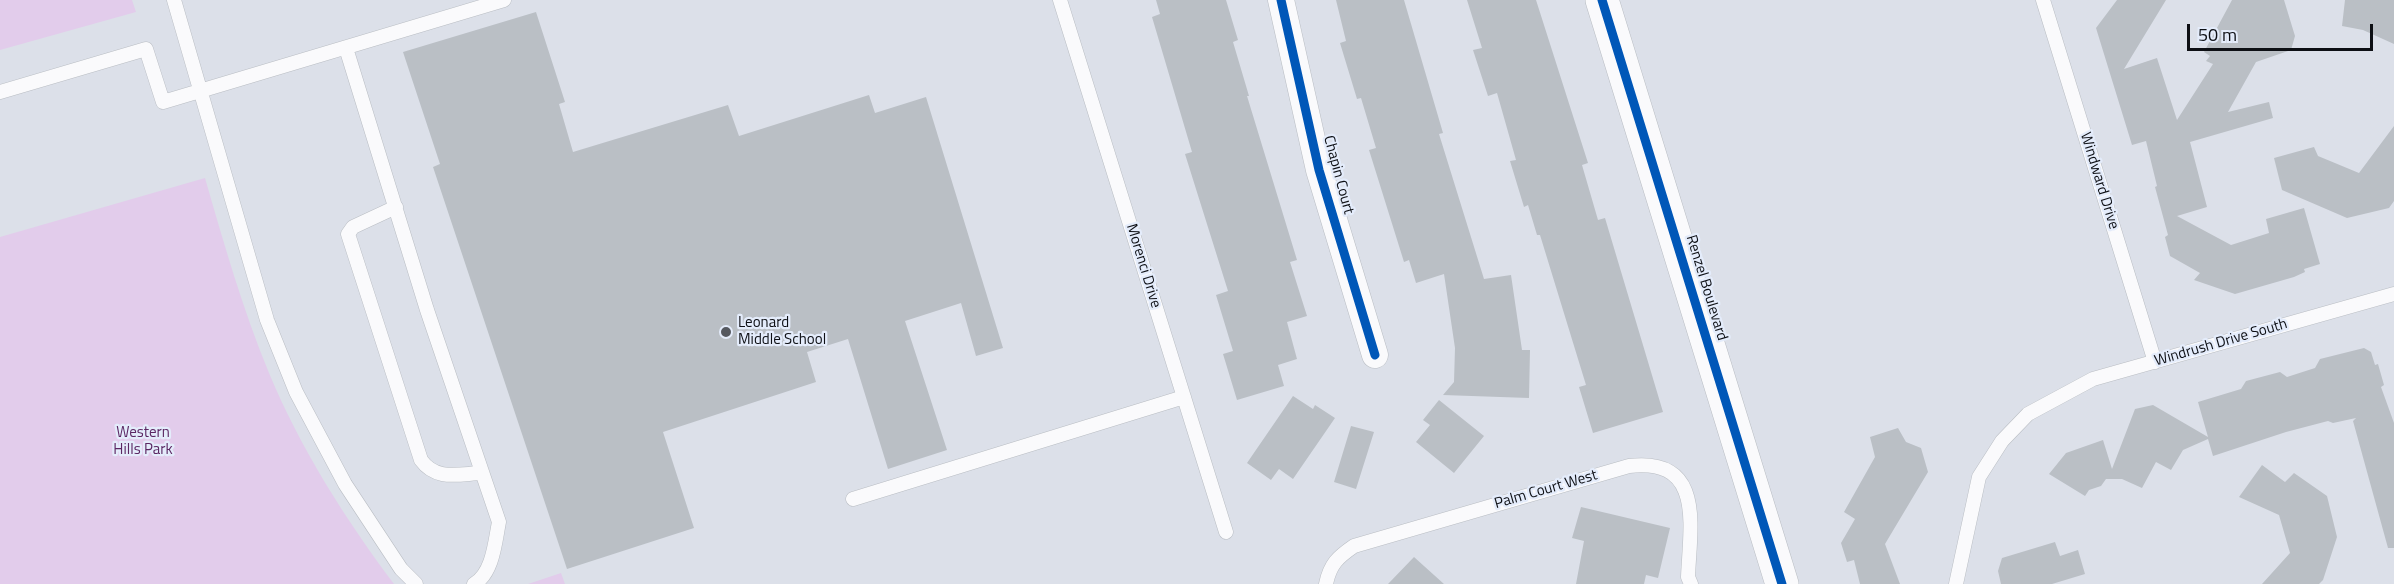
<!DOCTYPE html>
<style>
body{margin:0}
#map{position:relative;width:2394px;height:584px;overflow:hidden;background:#dce0e9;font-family:"Titillium Web",sans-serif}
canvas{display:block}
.scale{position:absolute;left:2187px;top:24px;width:186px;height:27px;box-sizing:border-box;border:3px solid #0d0f14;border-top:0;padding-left:8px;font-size:18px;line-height:21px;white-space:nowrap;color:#0d0f14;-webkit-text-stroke:4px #e4ecfb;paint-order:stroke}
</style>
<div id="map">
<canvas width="2394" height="584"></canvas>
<div class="scale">50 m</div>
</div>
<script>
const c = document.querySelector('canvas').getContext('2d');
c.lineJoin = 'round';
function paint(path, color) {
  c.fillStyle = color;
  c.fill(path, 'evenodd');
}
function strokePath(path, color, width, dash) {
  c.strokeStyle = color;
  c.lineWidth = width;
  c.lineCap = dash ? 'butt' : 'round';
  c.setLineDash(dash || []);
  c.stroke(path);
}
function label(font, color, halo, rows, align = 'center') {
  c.font = font + ' "Titillium Web",sans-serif';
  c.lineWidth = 4.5;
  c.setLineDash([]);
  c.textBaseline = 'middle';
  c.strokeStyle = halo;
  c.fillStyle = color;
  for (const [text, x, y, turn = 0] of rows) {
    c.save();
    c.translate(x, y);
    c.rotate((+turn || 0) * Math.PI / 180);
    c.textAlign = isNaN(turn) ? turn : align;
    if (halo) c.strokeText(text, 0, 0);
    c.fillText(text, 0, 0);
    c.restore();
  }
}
const green = new Path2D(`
 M0,0H132L136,12L0,50Z
 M205,178C224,244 243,310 269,373C300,448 346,520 394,584H0V237Z
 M561,573L565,584H528Z`);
const building = new Path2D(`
 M1156,0H1226L1238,40L1233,42L1249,96H1247L1297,260L1290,262L1307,316L1287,322L1297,359L1278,365L1284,386L1237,400L1223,354L1233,351L1216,295L1228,291L1185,154L1192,152L1152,17L1160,14Z
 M1336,0H1404L1443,133L1439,134L1484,279L1511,275L1522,350H1530L1529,398L1443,395L1454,382L1455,348L1444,274L1416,283L1409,260L1404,262L1369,150L1376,148L1361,98L1357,99L1340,43L1346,41Z
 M1467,0H1536L1588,163L1582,165L1598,220L1605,218L1663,412L1593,433L1579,387L1586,385L1540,235H1537L1528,205L1524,207L1510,161L1516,160L1497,93L1488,96L1473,50L1482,48Z
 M2117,0H2166L2124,69L2157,58L2177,120L2213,64L2206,61L2210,56L2204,52L2232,0H2284L2295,36L2291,50L2256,62L2228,112L2269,102L2273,118L2190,142L2207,207L2177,216L2231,245L2269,233L2266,219L2304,208L2320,264L2304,269L2305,272L2294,277L2235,294L2194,280L2200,273L2170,256L2165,237L2168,235L2155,187L2157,186L2146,141L2132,145L2096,28Z
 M2345,0H2394V44L2363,30L2342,26Z
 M536,12L565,102L559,104L573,152L728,105L739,136L869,95L875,113L926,97L1003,348L976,356L961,303L905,321L947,450L888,469L848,339L807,352L816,382L663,432L694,528L567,569L433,167L440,164L403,52Z
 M2394,126V201L2389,208L2347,218L2282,190L2274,158L2314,147L2318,156L2359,173Z
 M2364,348L2371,352L2375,365L2378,364L2384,385L2381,387L2394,423V548H2388L2353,421L2356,418L2333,423L2328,421L2286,432L2213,456L2208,439L2183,450L2171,470L2156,462L2142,488L2122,479H2106L2101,486L2089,490L2085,496L2049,474L2066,453L2103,440L2112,469L2135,409L2153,405L2208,437L2198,402L2241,389L2246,381L2280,372L2287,377L2315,368L2320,359Z
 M1293,396L1313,409L1315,405L1335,418L1293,479L1279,469L1271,480L1247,463Z
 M1439,400L1484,436L1454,473L1416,442L1430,425L1423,420Z
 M1351,426L1374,432L1356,489L1334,482Z
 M1898,428L1906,442L1921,448L1928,472L1885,544L1900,584H1860L1854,560L1847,562L1841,543L1855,519L1844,512L1875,457L1870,437Z
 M2262,465L2285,482L2294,473L2327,496L2337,537L2323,580L2319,584H2262L2290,553L2279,515L2239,497Z
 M1581,507L1670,528L1658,578L1646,575L1644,584H1576L1584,541L1572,538Z
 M2055,542L2060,556L2078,550L2085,574L2052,584H2001L1998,571L2002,558Z
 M1414,557L1444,584H1388Z`);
const service = new Path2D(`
 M174,0L267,320L296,392L345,484L401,569L416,584
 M1060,0L1226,532
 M2043,0L2155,362
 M346,48L427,310L499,522C495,542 493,573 474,584
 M0,92L146,49L163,102L504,0
 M396,207L353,227L348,234L421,460C436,481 458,474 482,473
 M853,499L1184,397
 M1326,584C1330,564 1338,557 1354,546L1629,466C1705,457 1690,526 1688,577L1691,584
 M1956,584L1979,477L2002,441L2028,414L2093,379L2394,294`);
const minor = new Path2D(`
 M1281,0L1319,170L1375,355`);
const tertiary = new Path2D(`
 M1602,0L1782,584`);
const cycleway = new Path2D(`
 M1281,0L1319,170L1375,355
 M1602,0L1782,584`);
const markers = [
 [726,332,6,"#55585f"]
];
const streetNames = [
 ["Chapin Court",1338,175,75],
 ["Windward Drive",2099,181,73],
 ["Morenci Drive",1143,266,73],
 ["Renzel Boulevard",1706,288,73],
 ["Windrush Drive South",2221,343,-16],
 ["Palm Court West",1546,490,-16]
];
const poiNames = [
 ["Leonard",738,323],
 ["Middle School",738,340]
];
const parkNames = [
 ["Western",143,433],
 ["Hills Park",143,450]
];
paint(green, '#e2cceb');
paint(building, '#babfc5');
strokePath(service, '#b9bdc3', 15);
strokePath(minor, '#b9bdc3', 27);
strokePath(tertiary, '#b9bdc3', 34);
strokePath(service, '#fafafc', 14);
strokePath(minor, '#fafafc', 26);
strokePath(tertiary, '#fafafc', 33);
strokePath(cycleway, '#0057b8', 9);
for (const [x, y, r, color] of markers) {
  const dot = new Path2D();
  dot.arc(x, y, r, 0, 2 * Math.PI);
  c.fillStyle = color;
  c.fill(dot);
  strokePath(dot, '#e4ecfb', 2);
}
label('15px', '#0d0f14', '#e4ecfb', streetNames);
label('15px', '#0d0f14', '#e4ecfb', poiNames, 'left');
label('15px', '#5b2763', '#e4ecfb', parkNames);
</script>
